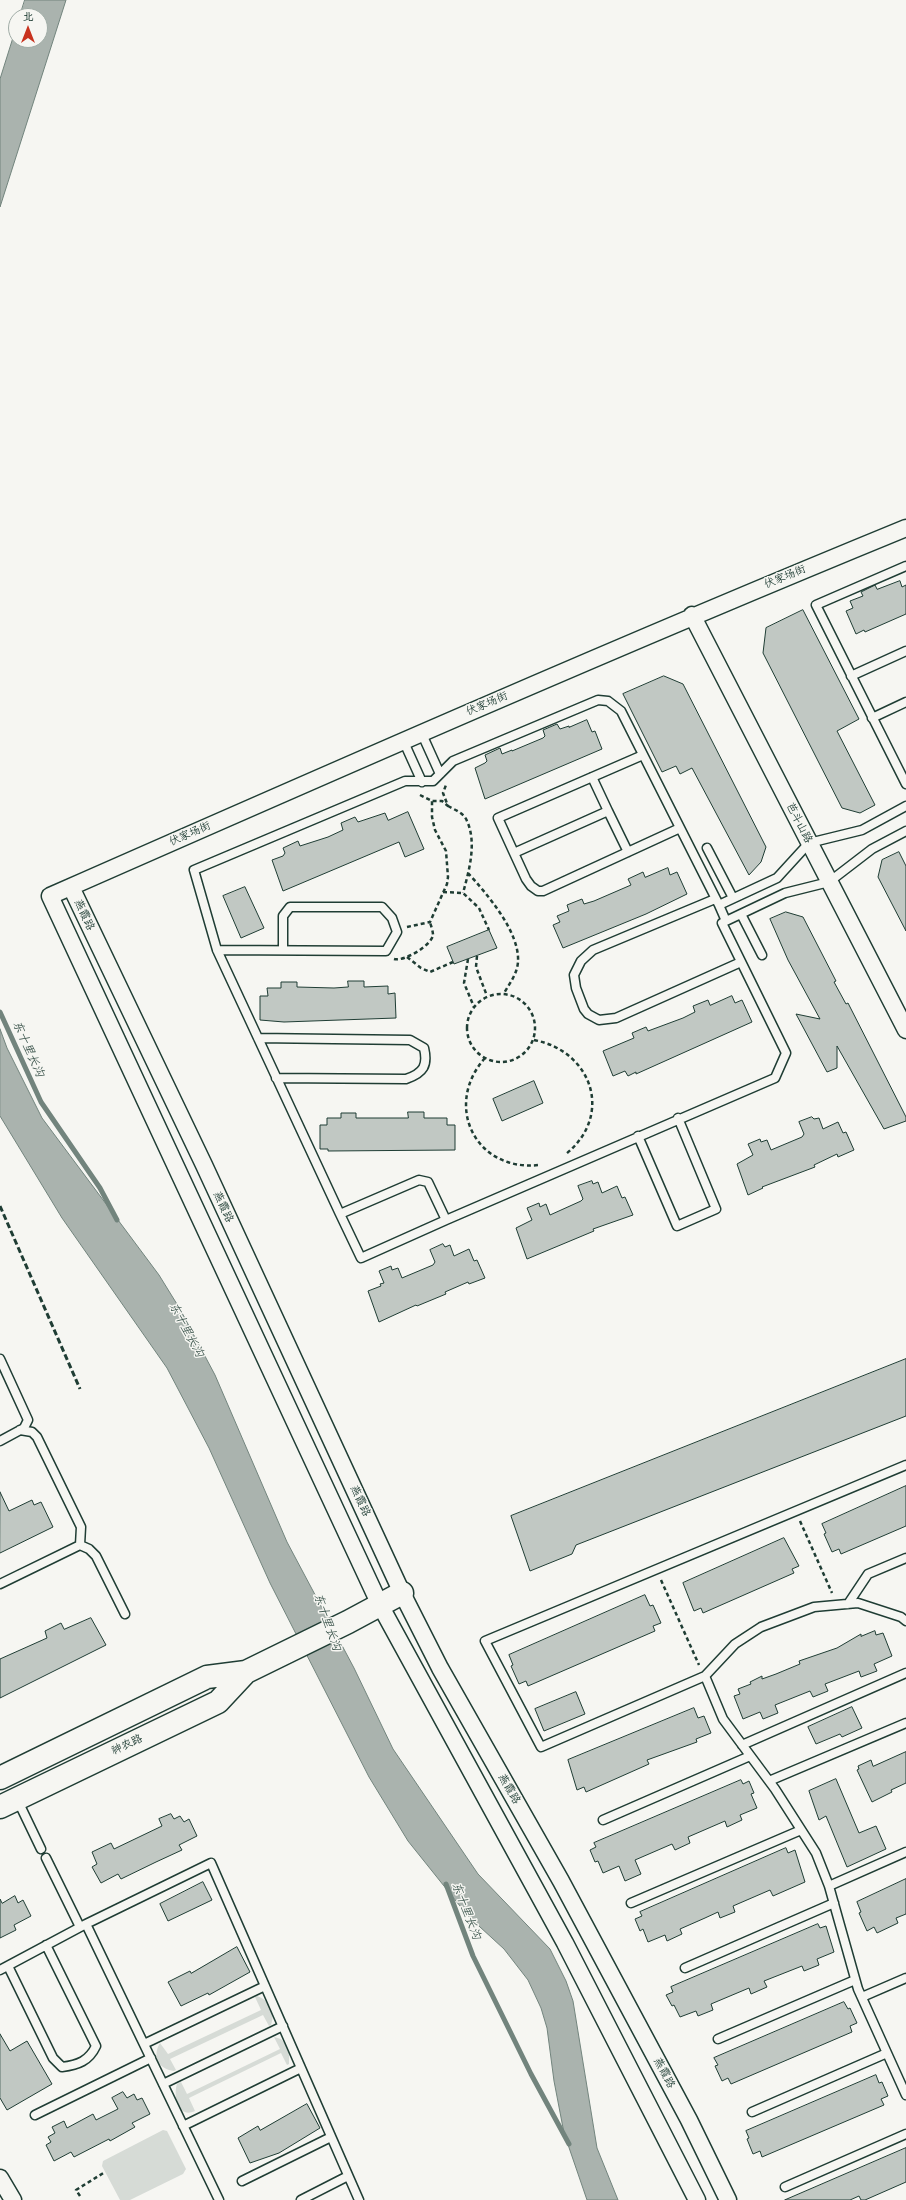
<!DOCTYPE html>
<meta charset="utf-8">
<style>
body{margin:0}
#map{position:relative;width:906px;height:2200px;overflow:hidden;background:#f6f6f2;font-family:"Shantell Sans","LXGW WenKai TC",sans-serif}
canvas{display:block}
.north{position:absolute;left:8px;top:8px;width:40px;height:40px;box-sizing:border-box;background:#f6f6f2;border:1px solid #a0aca6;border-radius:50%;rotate:0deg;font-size:11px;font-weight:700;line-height:16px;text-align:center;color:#1f3d34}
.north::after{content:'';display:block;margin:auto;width:14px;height:18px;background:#c8321e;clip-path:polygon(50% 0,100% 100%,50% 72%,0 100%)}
</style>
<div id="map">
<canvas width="906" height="2200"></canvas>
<div class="north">北</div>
</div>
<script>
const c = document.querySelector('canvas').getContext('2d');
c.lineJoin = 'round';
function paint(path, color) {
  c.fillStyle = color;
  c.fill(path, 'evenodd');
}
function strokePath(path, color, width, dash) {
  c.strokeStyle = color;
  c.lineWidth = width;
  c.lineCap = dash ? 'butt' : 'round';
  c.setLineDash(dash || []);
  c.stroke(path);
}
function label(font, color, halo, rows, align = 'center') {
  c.font = font + ' "Shantell Sans","LXGW WenKai TC",sans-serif';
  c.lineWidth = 3;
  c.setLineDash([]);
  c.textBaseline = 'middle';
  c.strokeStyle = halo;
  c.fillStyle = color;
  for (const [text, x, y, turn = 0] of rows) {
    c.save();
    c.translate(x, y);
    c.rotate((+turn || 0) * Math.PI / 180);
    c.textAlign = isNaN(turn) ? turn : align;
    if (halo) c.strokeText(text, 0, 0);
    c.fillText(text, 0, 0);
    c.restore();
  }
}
const green = new Path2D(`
 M257,1996C270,2001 276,2011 271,2025L269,2026L263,2015L170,2059L176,2070L174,2071C158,2069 152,2056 160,2043L168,2054L261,2010L255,1997Z
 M274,2037L281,2039L289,2048V2064L287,2065L281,2053L189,2098L195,2111C178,2119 173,2096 177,2084L181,2082L187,2094L280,2049Z
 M163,2130L167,2131L186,2169L183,2174L130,2200H120L102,2166L103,2161Z`);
const water = new Path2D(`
 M25,0H66L0,207V79L16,28V40H40V16H20Z
 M0,1029L7,1048L42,1118L159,1275L180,1309L215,1375L287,1542L354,1668L393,1749L478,1874L550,1949L566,1981L573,2001L597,2148L618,2200H587L564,2133L554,2081L547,2028L541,2008L528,1980L504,1949L468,1916L408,1841L369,1777L270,1583L209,1448L167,1368L62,1218L0,1116Z`);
const stream = new Path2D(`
 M0,1012L41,1102L100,1188L117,1220
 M446,1884L473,1956L531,2074L569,2144`);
const building = new Path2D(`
 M900,581L902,587L906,585V614L865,632L864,630L856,634L846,611L853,608L850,601L863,596L861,592L875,585L877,589Z
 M803,610L859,719L837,731L875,805L860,813L842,808L763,653L766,628Z
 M664,676L683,684L766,847L761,862L749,875L692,768L680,774L676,766L662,772L623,694Z
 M587,720L592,732L595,731L602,749L485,799L475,768L485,763L487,761L485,755L500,748L502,754L512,750V751L543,738L545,736L543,730L557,724L560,729L569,726V727Z
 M408,812L424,849L405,857L399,842L283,891L272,860L283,856L285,853L283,848L298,841L300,846L328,837L343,830L341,823L355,817L358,822L385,813L388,820Z
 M899,852L906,866V931L878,877L882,860Z
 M668,868L670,875L677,872L687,894L646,914L563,948L553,925L560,922L557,916L569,911L567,905L582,899L584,904L594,901L631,885L628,879L643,872L645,877Z
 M245,887L264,928L241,938L223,896Z
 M786,912L803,917L836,981L834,982L846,1004L848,1003L906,1117V1121L884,1129L837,1046V1068L827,1072L796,1014L820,1019L788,960L770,919Z
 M489,930L497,948L454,964L447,947Z
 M348,981H364V987L388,986V994L395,993L396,1018L284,1022L260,1020V996H268L267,988H281V982H297V987L334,988L348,987Z
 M732,996L735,1003L742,1000L752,1022L636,1074V1072L628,1076L625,1071L613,1076L603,1051L634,1038L632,1033L646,1027L648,1031L683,1018L695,1012L693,1006L708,1000L710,1005Z
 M534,1081L543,1103L502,1121L493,1099Z
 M408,1112H424V1118H447V1125H455V1150L328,1151V1149H320V1125H327V1118H341V1113H356V1118H408Z
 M812,1117L814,1119L819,1118L823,1129L838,1122L843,1133L846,1132L854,1150L838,1157L837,1154L814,1165L815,1167L762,1187L763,1188L748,1195L737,1164L753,1155L748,1144L760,1139L761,1142L767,1140L771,1150L802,1137L804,1134L799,1122Z
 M592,1181L593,1184L598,1182L602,1193L617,1186L622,1198L625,1197L633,1215L593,1229L594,1231L527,1259L516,1228L532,1220L527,1208L539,1203L540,1207L546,1204L550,1215L581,1201L583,1199L578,1186Z
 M443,1244L445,1247L450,1245L454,1256L469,1249L474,1261L477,1260L485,1278L469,1284L468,1282L445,1292L446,1294L417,1306L416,1305L379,1322L368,1291L381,1286L380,1284L384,1283L379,1271L391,1266L392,1270L398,1268L402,1278L433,1265L435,1262L430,1250Z
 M906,1359V1416L576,1545L572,1554L530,1571L511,1516Z
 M906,1486V1526L841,1554L839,1549L832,1552L824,1534L826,1533L822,1524Z
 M0,1492L9,1511L32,1500L34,1505L41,1502L53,1527L0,1553Z
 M784,1538L799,1566L792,1569L794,1573L703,1613L701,1608L694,1611L683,1583Z
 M645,1595L650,1606L653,1605L661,1623L653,1626L655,1631L528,1686L526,1681L519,1684L511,1666L513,1665L509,1655Z
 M91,1618L106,1645L0,1698V1659L47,1638L45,1631L61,1623L64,1629Z
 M875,1631L876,1635L883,1633L892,1656L874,1664L877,1671L861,1677L859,1671L825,1684L828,1691L813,1697L810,1691L775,1705L778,1713L763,1719L760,1712L743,1719L734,1696L740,1694L738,1689L751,1684L750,1682L762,1676V1679L776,1674L800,1664L799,1661L837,1648L861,1634V1636Z
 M576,1692L585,1714L544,1731L535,1709Z
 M852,1707L862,1728L842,1737L840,1734L816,1744L808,1727Z
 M694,1708L698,1718L704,1716L711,1733L696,1739L697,1742L647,1760L649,1764L586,1792L584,1787L577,1790L568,1760Z
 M906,1752V1783L891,1790L892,1792L872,1802L857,1770L859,1769L858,1766L871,1760L873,1766Z
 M836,1779L859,1833L876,1826L886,1849L847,1867L826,1816L819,1820L809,1791Z
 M741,1780L743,1784L749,1781L754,1793L751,1794L757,1808L740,1815L742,1820L727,1827L725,1821L688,1837L690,1843L675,1850L672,1844L635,1860L641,1874L625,1881L619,1866L603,1873L598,1861L595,1862L590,1850L596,1847L594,1843Z
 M171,1814L174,1819L180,1816L184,1822L189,1819L197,1836L179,1845L182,1850L156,1862L121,1879L118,1874L101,1883L92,1867L97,1864L92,1852L111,1843L114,1849L162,1826L159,1819Z
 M786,1848L788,1853L795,1850L805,1882L773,1896L770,1890L733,1906L735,1912L720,1918L718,1912L705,1918L680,1929L682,1934L667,1941L665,1935L648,1942L643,1929L640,1931L635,1919L642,1916L640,1912Z
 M906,1879V1914L896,1918L898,1923L877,1933L874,1927L867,1931L859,1913L861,1912L857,1902Z
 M203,1882L212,1900L168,1921L160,1904Z
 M15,1896L18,1903L23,1900L31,1916L14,1925L16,1930L0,1938V1899L2,1903Z
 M818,1924L820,1928L826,1926L834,1952L817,1959L819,1965L804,1971L802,1966L764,1981L767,1987L751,1994L749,1988L711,2004L713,2010L698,2016L696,2011L680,2017L674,2005L672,2006L666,1995L673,1992L671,1987Z
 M237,1947L250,1972L209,1995L208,1993L181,2006L168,1982L190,1971L191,1973Z
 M844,2002L848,2009L850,2008L857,2023L850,2026L852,2032L731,2084L728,2078L722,2081L715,2066L718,2065L714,2058Z
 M0,2034L10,2051L27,2041L52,2084L7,2110L0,2098Z
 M876,2075L879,2083L882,2082L888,2096L881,2099L884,2105L762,2157L760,2151L753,2154L747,2139L749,2138L746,2131Z
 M123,2092L127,2098L134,2094L137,2100L142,2098L150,2114L132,2123L135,2127L110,2141L109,2139L74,2157L71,2152L54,2161L46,2145L51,2142L48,2137L55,2133L52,2127L64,2121L67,2128L93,2114L96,2120L118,2109L112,2098Z
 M307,2104L320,2128L279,2153L250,2163L238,2138L258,2126L260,2130Z
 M906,2148V2182L865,2200H861L859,2196L850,2200H785Z`);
const path = new Path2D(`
 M420,795L432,801H442L448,806L443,793L446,785
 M448,806C455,810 464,813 467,821C477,843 469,871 463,893
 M468,873C487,894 520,932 518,962C517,974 510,983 504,993
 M443,892L463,893L479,908L489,930
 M407,927L430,922L447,884L448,877L446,851L435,830L432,817V801
 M477,956L476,967L487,996
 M407,957L421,968L430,972L453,962
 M394,959C404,962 432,945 433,935C433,931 431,926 430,922
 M468,959L464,983L474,1007
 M467 1028a34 34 0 1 1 68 0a34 34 0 1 1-68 0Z
 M534,1040C592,1051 614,1115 566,1154
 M485,1058C443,1105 475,1172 539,1165
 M800,1521L832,1593
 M661,1580L699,1665
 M80,2196L76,2190L105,2172`);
const lane = new Path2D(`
 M906,566L816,605L906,784
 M851,676L906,651
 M872,718L906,702
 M421,732L440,774
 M403,740L422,782
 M592,777L608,811
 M906,806L862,830L809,843L777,878L719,905L726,921L785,893L829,882L872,849L906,831
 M707,848L733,898
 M628,852L608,811L514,853L526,879L531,886L538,891H543L680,828
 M514,853L498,818L643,755
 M715,899L593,950L581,961L574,975L576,988L584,1009L588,1014L599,1020L616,1018L741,962
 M719,905L621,711L608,701L598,700L453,761L433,781H405L194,870L217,950L340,1214L419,1180L428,1182L446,1220L775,1078L786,1053L722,923L726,921
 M741,914L762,955
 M217,950L386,951L397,932L392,918L382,907H290L283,916V950
 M258,1038L410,1040L424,1048C428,1065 424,1073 406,1079L276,1078
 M638,1136L677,1226L716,1209L678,1118
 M340,1214L361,1258L446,1220
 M0,1359L28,1420L24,1428L0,1441
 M906,1465L485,1641L541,1747L705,1676L723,1719L775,1789L816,1853L829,1886L858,1989L906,2095
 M80,1545L89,1549L96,1556L125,1614
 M0,1584L80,1545L81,1527L37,1437L32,1432L20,1430
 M848,1604L868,1574L906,1558
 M705,1676L735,1644L761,1627L814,1607L858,1603L901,1617L906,1621
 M742,1745L906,1673
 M769,1781L906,1723
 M17,1799L41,1849
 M603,1820L750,1756
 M46,1858L80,1927
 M829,1886L906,1852
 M631,1903L801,1830
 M86,1924L219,2200
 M8,1966L53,2058L62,2067C78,2065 89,2061 96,2046L46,1945
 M685,1968L834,1903
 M0,1970L86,1924L211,1863L359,2200
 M862,1997L906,1978
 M718,2039L855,1980
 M144,2044L265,1986
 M163,2084L283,2026
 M752,2112L887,2053
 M35,2115L151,2058
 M183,2126L301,2068
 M242,2181L331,2137
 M785,2187L906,2134
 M301,2200L348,2176`);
const street = new Path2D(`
 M692,615L906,1030
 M71,887L204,1165L402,1593L440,1668L561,1881L689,2120L728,2200
 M0,2178L13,2200
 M697,2200L565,1943L380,1605L50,896C334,771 618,646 906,528`);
const secondary = new Path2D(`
 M0,1778L207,1677L246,1672L348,1622L402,1593
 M0,1807L218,1702L246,1672`);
const rail = new Path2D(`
 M0,1206L80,1389`);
const streetNames = [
 ["伏家场街",785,577,-22],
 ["伏家场街",487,704,-23],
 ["芭斗山路",799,823,63],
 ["伏家场街",190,834,-24],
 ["燕霞路",84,915,65],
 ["燕霞路",223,1207,65],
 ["燕霞路",360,1501,65],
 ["神农路",127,1745,-25],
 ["燕霞路",509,1789,60],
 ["燕霞路",664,2073,62]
];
const waterNames = [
 ["东十里长沟",28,1049,66],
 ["东十里长沟",186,1330,62],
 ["东十里长沟",327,1622,71],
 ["东十里长沟",466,1911,69]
];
paint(green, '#d6dbd6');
paint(water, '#aab3ae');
strokePath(water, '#72847d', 1);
strokePath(stream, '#72847d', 5);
paint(building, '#c1c8c3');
strokePath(building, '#1f3d34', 1);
strokePath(lane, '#1f3d34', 11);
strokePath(street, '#1f3d34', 19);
strokePath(secondary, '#1f3d34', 25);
strokePath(path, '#1f3d34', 2.5, [4, 3]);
strokePath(lane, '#f6f6f2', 8);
strokePath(street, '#f6f6f2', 16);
strokePath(secondary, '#f6f6f2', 22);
strokePath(rail, '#1f3d34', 3, [6, 3]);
label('11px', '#1f3d34', '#f6f6f2', streetNames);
label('italic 12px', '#425a52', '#f6f6f2', waterNames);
</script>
